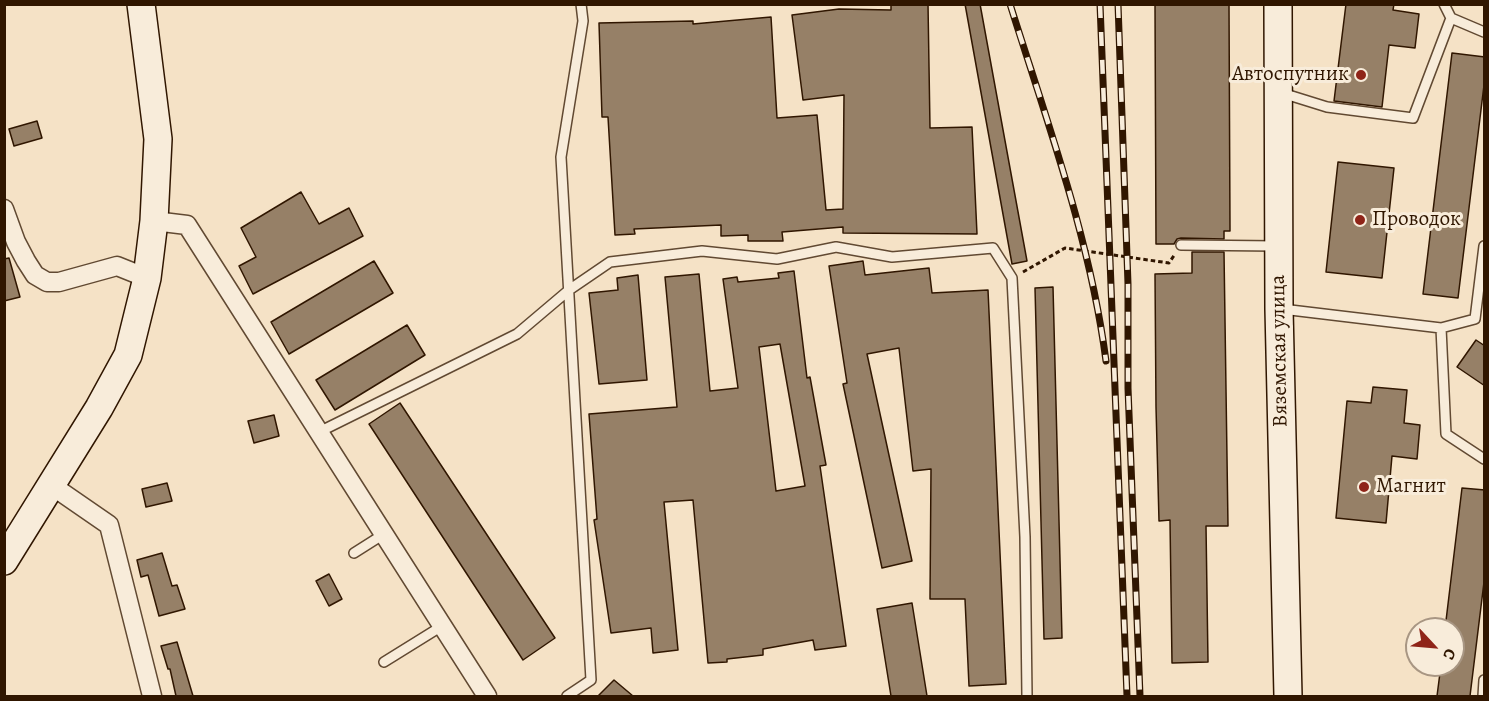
<!DOCTYPE html>
<meta charset="utf-8">
<style>
body{margin:0}
#map{position:relative;width:1489px;height:701px;overflow:hidden;background:#f5e2c6;font-family:Alegreya,serif}
canvas{display:block}
.frame{position:absolute;inset:0;border:6px solid #301600;pointer-events:none}
.north{position:absolute;left:1405px;top:617px;width:60px;height:60px;box-sizing:border-box;background:#f8ecda;border:2px solid #a89683;border-radius:50%;rotate:116deg;font-size:16px;font-weight:700;line-height:24px;text-align:center;color:#301600}
.north::after{content:'';display:block;margin:auto;width:21px;height:27px;background:#8f2418;clip-path:polygon(50% 0,100% 100%,50% 72%,0 100%)}
</style>
<div id="map">
<canvas width="1489" height="701"></canvas>
<div class="frame"></div>
<div class="north">С</div>
</div>
<script>
const c = document.querySelector('canvas').getContext('2d');
c.lineJoin = 'round';
function paint(path, color) {
  c.fillStyle = color;
  c.fill(path, 'evenodd');
}
function strokePath(path, color, width, dash) {
  c.strokeStyle = color;
  c.lineWidth = width;
  c.lineCap = dash ? 'butt' : 'round';
  c.setLineDash(dash || []);
  c.stroke(path);
}
function label(font, color, halo, rows, align = 'center') {
  c.font = font + ' Alegreya,serif';
  c.lineWidth = 6;
  c.setLineDash([]);
  c.textBaseline = 'middle';
  c.strokeStyle = halo;
  c.fillStyle = color;
  for (const [text, x, y, turn = 0] of rows) {
    c.save();
    c.translate(x, y);
    c.rotate((+turn || 0) * Math.PI / 180);
    c.textAlign = isNaN(turn) ? turn : align;
    if (halo) c.strokeText(text, 0, 0);
    c.fillText(text, 0, 0);
    c.restore();
  }
}
const building = new Path2D(`
 M891,4H928L930,128L972,127L977,234L843,233V227L782,232L783,241H748V235L721,236V225L634,229L635,234L615,235L608,117H602L599,23L693,21V24L771,17L777,118L817,115L826,210L843,209L844,95L803,100L792,15L839,9L891,10Z
 M965,4H980L1027,261L1012,264Z
 M1155,4H1229L1230,231H1224V239L1181,238L1177,239L1174,244H1156Z
 M1346,4H1394L1393,10L1419,14L1415,48L1389,45L1382,107L1334,101Z
 M1452,53L1485,57V77L1458,298L1423,294Z
 M37,121L42,138L14,146L9,129Z
 M1338,162L1394,168L1382,278L1326,272Z
 M301,192L319,224L349,208L363,236L253,294L239,266L256,257L241,228Z
 M1192,252H1224L1228,526H1206L1208,662L1172,663L1170,520L1159,521L1156,407L1155,274L1192,273Z
 M9,258L20,297L4,301V259Z
 M374,261L393,293L289,354L271,322Z
 M863,261L865,275L929,268L932,293L988,290L1006,684L969,686L965,599H930L931,469L913,471L899,348L867,354L912,561L882,568L843,384L847,383L829,266Z
 M794,271L807,378L810,377L826,465L820,466L846,646L815,650L813,640L763,649V655L727,659V662L708,663L693,500L664,502L678,650L653,653L651,628L611,633L594,520L597,519L589,414L677,407L665,277L699,274L710,391L738,388L723,279L737,277L738,282L779,278L778,273ZM780,344L805,486L776,491L759,347Z
 M638,275L647,380L599,384L589,293L618,290L617,278Z
 M1053,287L1062,638L1044,639L1035,288Z
 M407,325L425,355L335,410L316,380Z
 M1476,340L1485,346V386L1457,367Z
 M1373,387L1407,390L1404,423L1420,425L1417,459L1392,456L1386,523L1336,518L1347,401L1371,403Z
 M400,403L555,638L523,660L369,424Z
 M274,415L279,436L254,443L248,421Z
 M167,483L172,501L146,507L142,489Z
 M1462,488L1485,490V574L1470,696H1437L1441,665H1453V629H1445Z
 M162,553L172,586L177,585L185,609L159,616L148,575L141,577L137,560Z
 M329,574L342,599L329,606L316,581Z
 M912,603L927,696H891L877,609Z
 M177,642L193,696H176L170,669H168L161,646Z
 M614,680L633,696H598Z`);
const path = new Path2D(`
 M1023,272L1065,248L1169,263L1175,254`);
const lane = new Path2D(`
 M1444,4L1451,18
 M1282,93L1327,107L1413,118L1451,18L1484,32
 M1181,245L1276,246
 M1484,246L1475,319L1441,328L1446,434L1484,459
 M1282,309L1441,328
 M319,432L517,334L569,290L610,262L702,251L777,259L836,247L892,257L993,248L1012,278L1025,537L1027,696
 M354,553L384,534
 M384,662L442,626
 M567,696L591,680L561,157L583,21L581,4
 M1483,696L1484,680`);
const street = new Path2D(`
 M4,209L16,242L26,261L35,275L47,282H59L117,266L147,278
 M154,221L187,225L487,696
 M51,485L109,525L152,696`);
const secondary = new Path2D(`
 M1278,4L1279,309L1288,696
 M4,561L99,408L128,355L147,278L154,221L158,139L141,4`);
const rail = new Path2D(`
 M1010,4C1047,122 1090,238 1106,361
 M1100,4L1127,696
 M1118,4L1128,284V388L1140,696`);
const markers = [
 [1361,75,6,"#8f2418"],
 [1360,220,6,"#8f2418"],
 [1364,487,6,"#8f2418"]
];
const poiNames = [
 ["Автоспутник",1349,75,"right"],
 ["Проводок",1372,220],
 ["Магнит",1376,487]
];
const streetNames = [
 ["Вяземская улица",1280,351,-91]
];
paint(building, '#968067');
strokePath(building, '#301600', 1.5);
strokePath(lane, '#614932', 12);
strokePath(street, '#614932', 21);
strokePath(secondary, '#301600', 30);
strokePath(path, '#301600', 3, [4.5, 3]);
strokePath(lane, '#f8ecda', 9);
strokePath(street, '#f8ecda', 18);
strokePath(secondary, '#f8ecda', 27);
strokePath(rail, '#301600', 7);
strokePath(rail, '#f8ecda', 4.5, [14]);
for (const [x, y, r, color] of markers) {
  const dot = new Path2D();
  dot.arc(x, y, r, 0, 2 * Math.PI);
  c.fillStyle = color;
  c.fill(dot);
  strokePath(dot, '#f8ecda', 2);
}
label('21px', '#301600', '#f8ecda', poiNames, 'left');
label('21px', '#301600', '#f8ecda', streetNames);
</script>
